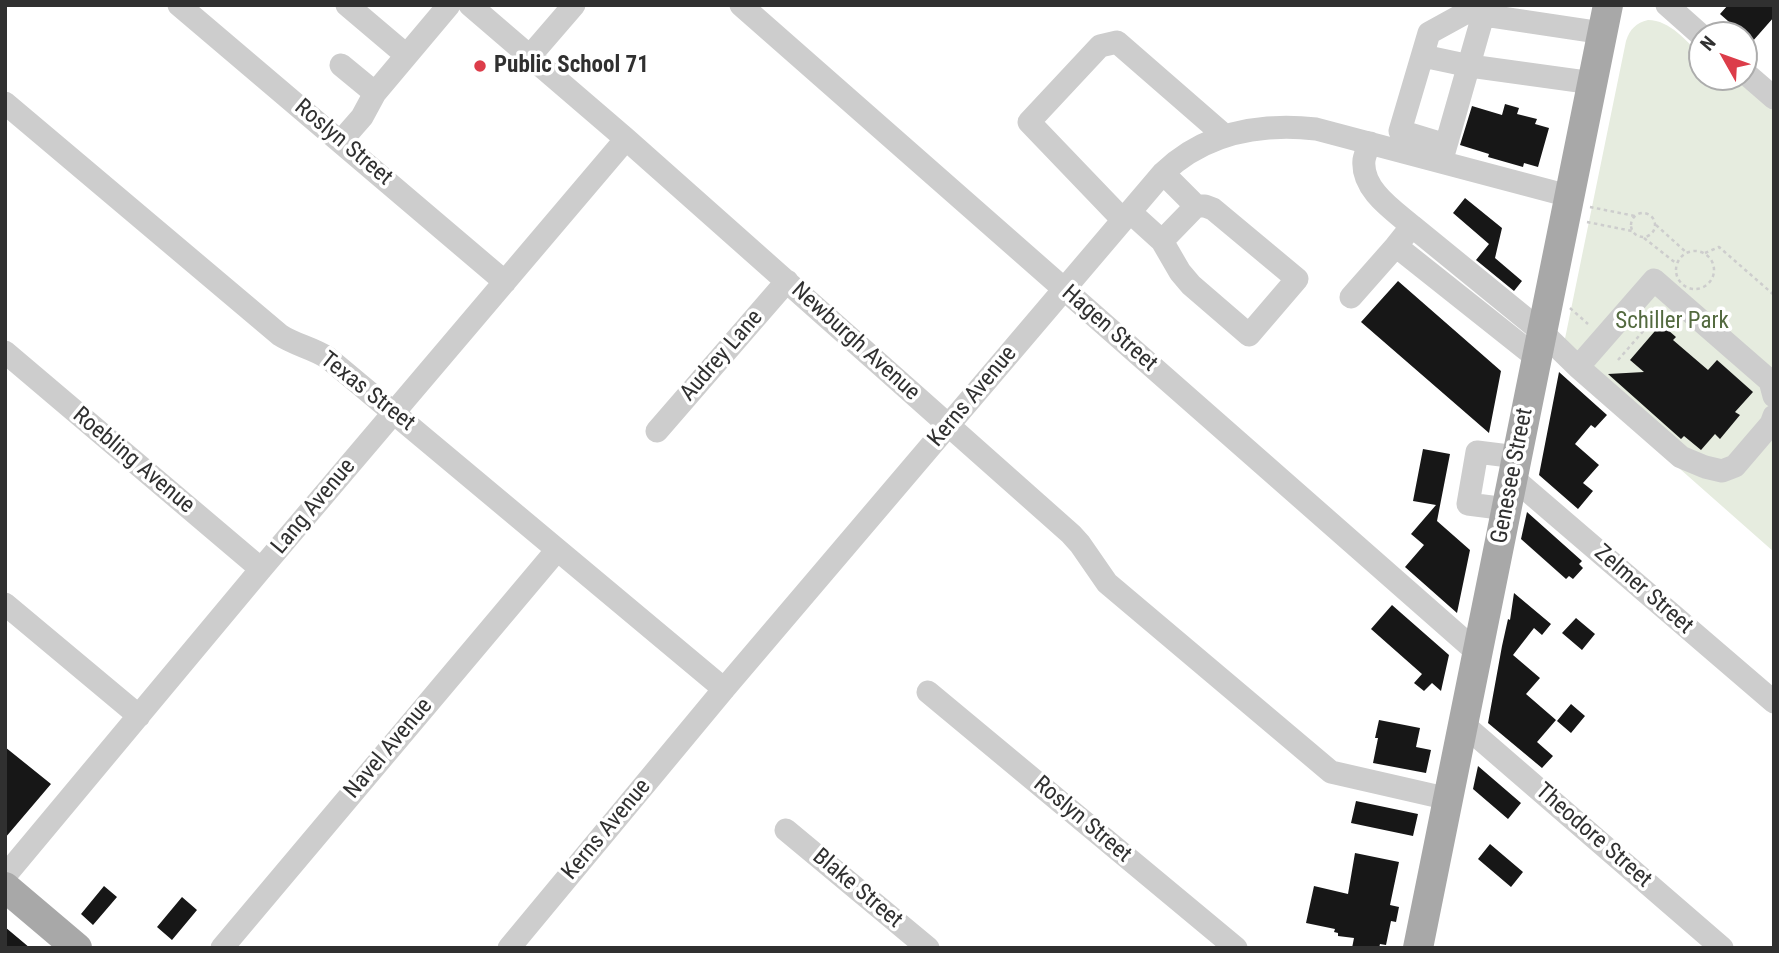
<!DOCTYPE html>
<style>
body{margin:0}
#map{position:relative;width:1779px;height:953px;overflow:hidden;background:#fff;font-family:"Roboto Condensed",sans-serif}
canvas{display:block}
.frame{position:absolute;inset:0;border:7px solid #303030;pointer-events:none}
.north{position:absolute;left:1688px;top:21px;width:70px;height:70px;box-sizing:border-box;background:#fff;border:2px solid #acacac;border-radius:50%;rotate:310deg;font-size:19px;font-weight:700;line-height:28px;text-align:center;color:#303030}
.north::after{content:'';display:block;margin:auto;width:24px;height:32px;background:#dc3d4a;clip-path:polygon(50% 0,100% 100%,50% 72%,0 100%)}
</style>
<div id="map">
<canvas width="1779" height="953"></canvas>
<div class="frame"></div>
<div class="north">N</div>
</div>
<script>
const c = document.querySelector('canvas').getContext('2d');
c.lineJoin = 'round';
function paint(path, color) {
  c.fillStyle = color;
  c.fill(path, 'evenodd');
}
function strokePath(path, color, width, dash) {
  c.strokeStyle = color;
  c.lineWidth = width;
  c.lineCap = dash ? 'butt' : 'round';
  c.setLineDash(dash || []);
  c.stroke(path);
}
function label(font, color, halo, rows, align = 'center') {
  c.font = font + ' "Roboto Condensed",sans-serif';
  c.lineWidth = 7;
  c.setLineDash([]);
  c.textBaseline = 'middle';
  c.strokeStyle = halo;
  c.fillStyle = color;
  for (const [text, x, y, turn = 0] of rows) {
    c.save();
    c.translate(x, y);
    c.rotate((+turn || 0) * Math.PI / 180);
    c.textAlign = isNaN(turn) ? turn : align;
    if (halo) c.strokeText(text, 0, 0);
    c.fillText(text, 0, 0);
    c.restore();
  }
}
const green = new Path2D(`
 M1648,20C1670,20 1687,42 1702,56V77H1735L1774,110V552L1560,363L1626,41C1630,29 1636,23 1648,20Z`);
const building = new Path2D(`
 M1728,5H1774V17L1752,42L1720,14Z
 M1505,104L1519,108L1517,114L1537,119L1535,124L1549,128L1538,167L1524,163L1523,167L1488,157L1489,154L1460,145L1472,106L1502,115Z
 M1465,198L1502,228L1495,258L1522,281L1514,291L1476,260L1489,244L1453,213Z
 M1398,281L1501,371L1489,433L1361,322Z
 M1661,324L1676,337L1673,340L1708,370L1717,360L1753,392L1735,412L1740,415L1720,439L1715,434L1701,450L1684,436L1681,439L1608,374L1644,372L1630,360Z
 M1559,372L1607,415L1595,428L1591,425L1575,444L1599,465L1583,483L1593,491L1578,509L1539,475Z
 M1423,449L1450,454L1437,521L1470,550L1457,613L1405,567L1424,545L1411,534L1436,505L1413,501Z
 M1527,512L1582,561L1579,564L1583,568L1573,579L1569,576L1566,579L1521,539Z
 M1514,593L1551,624L1542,635L1534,628L1513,655L1540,678L1526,694L1556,720L1537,742L1553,756L1542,768L1488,723L1502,646L1508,619L1510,620Z
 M1392,605L1449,655L1441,691L1432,683L1424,691L1414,683L1422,674L1371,629Z
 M1576,618L1595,634L1582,650L1562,633Z
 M1571,704L1585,716L1571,733L1557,721Z
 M1379,720L1420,728L1416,747L1431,750L1426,773L1373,763L1378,738H1375Z
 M5,747L51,784L5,838Z
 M1478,766L1521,803L1508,819L1473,789Z
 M1356,801L1418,814L1413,836L1351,823Z
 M1490,844L1523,872L1511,887L1478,859Z
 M1355,853L1399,862L1390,905L1399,907L1396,922L1391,921L1386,945L1380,944L1379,948H1352L1354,938L1338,936V933L1334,932L1335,929L1306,923L1314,886L1348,894Z
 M104,886L117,897L93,925L81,914Z
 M182,897L197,910L172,940L157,927Z
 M5,927L30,948H5Z`);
const path = new Path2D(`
 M1590,207L1635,216
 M1631 225a12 12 0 1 1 24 0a12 12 0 1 1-24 0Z
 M1587,222L1632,231
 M1656,225L1687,253
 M1644,238L1677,264
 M1676 270a19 19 0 1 1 38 0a19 19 0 1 1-38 0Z
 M1705,253L1719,247L1774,295
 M1570,308L1588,324
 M1618,360L1660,312`);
const minor = new Path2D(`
 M179,5L505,282
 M347,5L406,55
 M470,5L626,139L1071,534L1080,544L1107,583L1331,772L1449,799
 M741,5L1478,653
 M1667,5L1702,36
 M1483,15L1603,33
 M530,56L574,5
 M1423,56L1470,66L1593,83
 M341,65L375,93
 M1744,72L1774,98
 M5,103L280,335C295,345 313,348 328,358L724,689
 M341,141L362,117L375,93L449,5
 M1370,143C1368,148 1365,154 1364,160C1361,189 1393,210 1412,226
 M1446,145L1400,131L1429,33L1480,5
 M1442,159L1486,5
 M1163,173L1196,206
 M1130,212L1162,241L1180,272L1191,285L1249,335L1297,279L1213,209L1205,206H1196L1162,241
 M1123,220L1029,122L1100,46L1117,42L1225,136
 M1396,246L1412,226L1542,332L1578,367L1681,457L1705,467L1722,471L1735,466L1771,424L1774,416
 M1351,297L1396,246L1537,358
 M5,352L261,569
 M1578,367L1654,280L1770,381L1774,396
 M657,431L787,281
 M1513,478L1774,702
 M1507,509L1468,504L1477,452L1517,457
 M5,604L139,716
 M928,692L1236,948
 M1463,724L1722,948
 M786,830L928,948
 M5,876L261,569L626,139
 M222,948L557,550
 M509,948L724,689L1163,173C1205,133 1260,123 1316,129L1569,196`);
const major = new Path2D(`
 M5,887L77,948
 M1418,948L1608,5`);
const markers = [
 [480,66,7,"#dc3d4a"]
];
const poiNames = [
 ["Public School 71",494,66]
];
const streetNames = [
 ["Roslyn Street",343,143,40],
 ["Hagen Street",1109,329,41],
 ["Newburgh Avenue",855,342,42],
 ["Audrey Lane",722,356,-49],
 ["Texas Street",367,392,38],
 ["Kerns Avenue",973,397,-50],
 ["Roebling Avenue",133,461,40],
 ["Genesee Street",1513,476,-79],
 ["Lang Avenue",314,507,-50],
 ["Zelmer Street",1643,590,41],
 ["Navel Avenue",389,749,-50],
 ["Roslyn Street",1082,820,40],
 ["Kerns Avenue",607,830,-50],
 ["Theodore Street",1593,836,41],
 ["Blake Street",857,889,40]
];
const parkNames = [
 ["Schiller Park",1672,322]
];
paint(green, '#e6ecdf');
paint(building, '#171717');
strokePath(path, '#cdcdcd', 2.5, [3.5, 3.5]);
strokePath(minor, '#cdcdcd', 23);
strokePath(major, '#a8a8a8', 30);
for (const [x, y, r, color] of markers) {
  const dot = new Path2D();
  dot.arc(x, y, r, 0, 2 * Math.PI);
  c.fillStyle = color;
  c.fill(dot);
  strokePath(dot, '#fff', 2.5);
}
label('bold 23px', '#303030', '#fff', poiNames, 'left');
label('23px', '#303030', '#fff', streetNames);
label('23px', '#536a3f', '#fff', parkNames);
</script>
